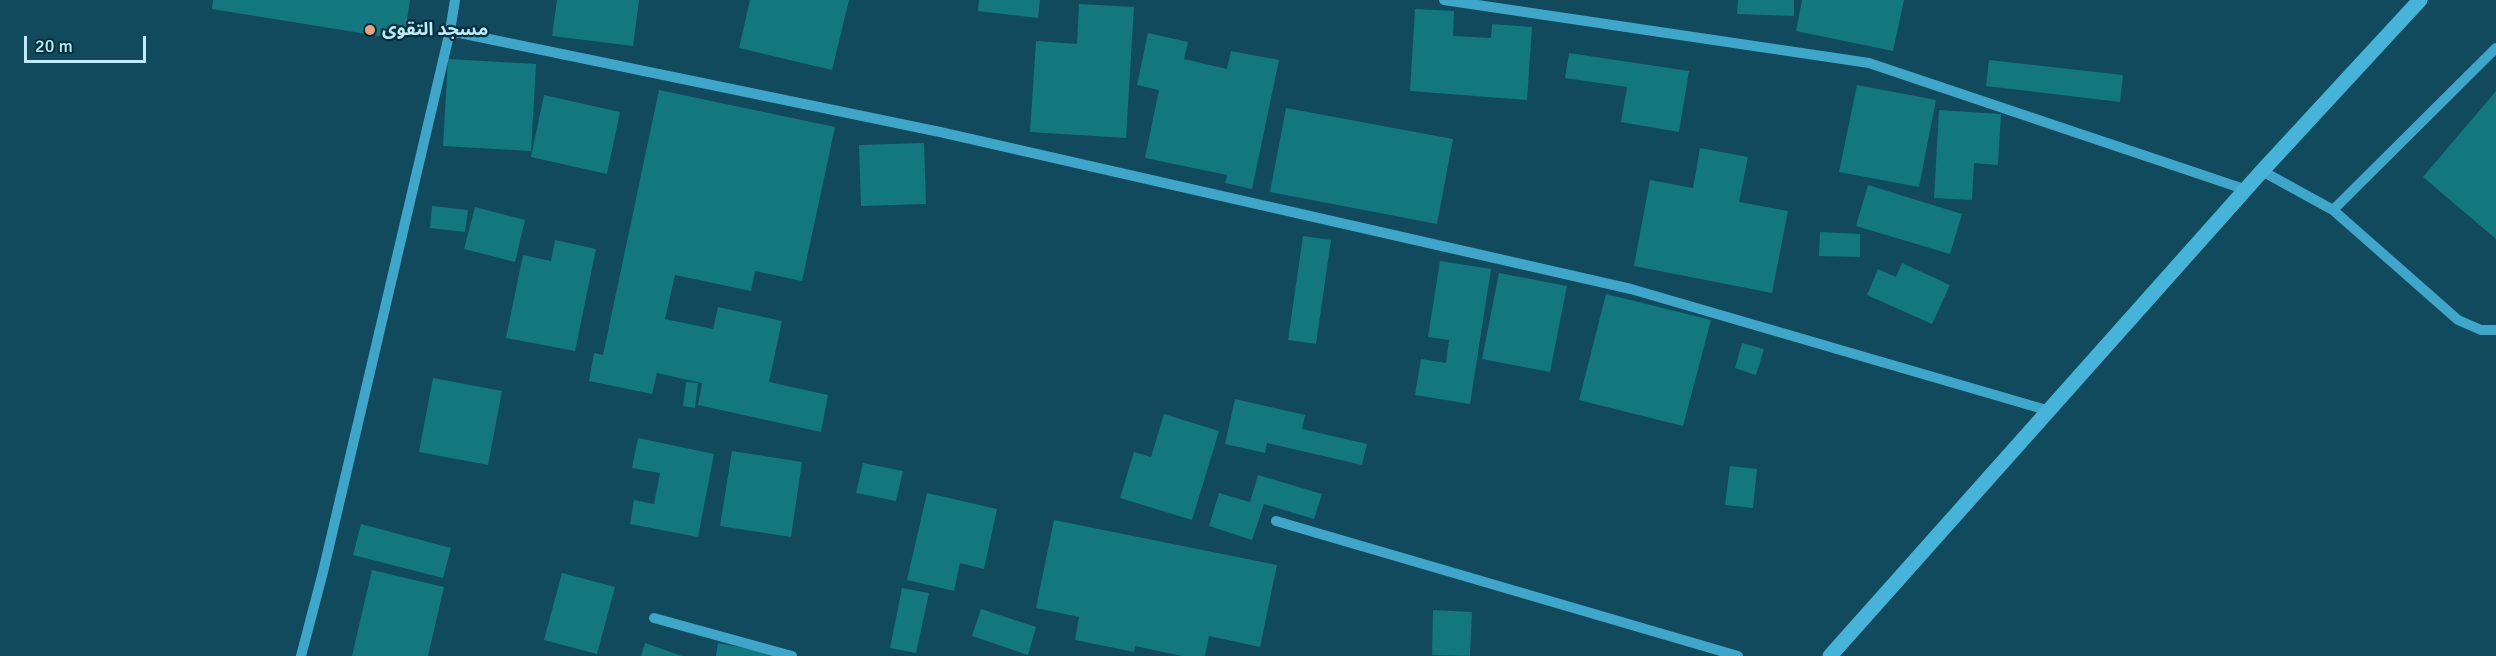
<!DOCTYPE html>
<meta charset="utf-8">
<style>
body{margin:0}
#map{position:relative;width:2496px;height:656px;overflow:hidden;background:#114a5c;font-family:Signika,sans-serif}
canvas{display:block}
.scale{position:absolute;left:24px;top:36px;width:122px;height:27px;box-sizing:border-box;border:3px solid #beecfe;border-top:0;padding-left:8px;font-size:18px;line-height:21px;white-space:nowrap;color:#beecfe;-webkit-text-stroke:4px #002f3c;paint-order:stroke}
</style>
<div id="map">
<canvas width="2496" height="656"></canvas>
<div class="scale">20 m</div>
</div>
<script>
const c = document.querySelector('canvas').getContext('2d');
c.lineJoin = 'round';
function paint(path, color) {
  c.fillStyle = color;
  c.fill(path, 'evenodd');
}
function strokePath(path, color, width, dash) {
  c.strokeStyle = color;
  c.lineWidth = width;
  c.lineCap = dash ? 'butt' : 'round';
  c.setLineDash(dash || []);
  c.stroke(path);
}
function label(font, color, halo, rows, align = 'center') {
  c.font = font + ' Signika,"Noto Sans Arabic",sans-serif';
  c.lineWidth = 4.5;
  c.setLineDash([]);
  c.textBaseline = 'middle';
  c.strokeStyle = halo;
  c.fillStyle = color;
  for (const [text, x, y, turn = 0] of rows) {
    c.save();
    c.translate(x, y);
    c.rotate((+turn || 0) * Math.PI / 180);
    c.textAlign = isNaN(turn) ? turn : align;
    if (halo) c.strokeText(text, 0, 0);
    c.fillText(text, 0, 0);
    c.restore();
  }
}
const building = new Path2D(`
 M213,0H410L404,40L212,9Z
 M557,0H639L633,46L552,36Z
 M750,0H849L832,70L739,48Z
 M979,0H1040L1038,18L978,11Z
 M1738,0H1794V16L1737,14Z
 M1802,0H1904L1893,51L1796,31Z
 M1079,4L1134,7L1126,138L1030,132L1036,41L1077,44Z
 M1415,9L1454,11L1453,36L1491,38L1492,24L1532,27L1527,100L1410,91Z
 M1148,33L1188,42L1184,59L1227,69L1231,51L1279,60L1252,189L1225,183L1227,175L1145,158L1159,90L1137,85Z
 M1569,53L1689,71L1679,132L1621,122L1627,87L1565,78Z
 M448,59L536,64L531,151L443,146Z
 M1989,60L2123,75L2120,102L1986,86Z
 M1857,85L1936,100L1919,187L1839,172Z
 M659,90L835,127L802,281L755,271L751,291L675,275L665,319L713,329L718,307L782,321L769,382L828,395L821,432L698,405L702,383L657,373L652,394L589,381L594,353L603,355Z
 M2496,91V239L2423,177Z
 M544,95L620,112L607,174L531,157Z
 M1286,108L1453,139L1437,224L1270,192Z
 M1939,110L2001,114L1998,165L1974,163L1972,200L1934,198Z
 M924,143L926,204L861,206L859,145Z
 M1700,148L1748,157L1739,202L1788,211L1772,293L1634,266L1650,180L1693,188Z
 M1868,185L1962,214L1950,254L1856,226Z
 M432,206L468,210L465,232L430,228Z
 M475,207L525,220L515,262L464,249Z
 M1820,232L1860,234V257L1819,256Z
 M1303,236L1331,240L1316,344L1288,340Z
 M555,240L596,249L575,351L506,338L523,255L551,261Z
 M1440,261L1491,269L1470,404L1415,395L1421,359L1446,363L1449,340L1428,337Z
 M1902,263L1950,285L1932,324L1867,295L1878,269L1896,277Z
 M1499,273L1567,286L1550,372L1482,359Z
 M1606,294L1711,320L1683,426L1579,400Z
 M1742,343L1764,349L1756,375L1735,368Z
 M433,378L502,391L488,465L419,452Z
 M686,382L698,383L695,408L683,406Z
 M1235,399L1305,415L1302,429L1367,444L1362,465L1267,443L1265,453L1225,444Z
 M1164,414L1219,431L1192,520L1120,498L1134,452L1151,457Z
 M638,438L714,454L698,537L630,524L634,500L654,504L660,473L632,468Z
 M732,451L802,462L791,537L720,526Z
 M863,463L903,471L896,501L856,493Z
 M1730,466L1757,469L1753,508L1725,505Z
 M1258,475L1322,494L1314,519L1264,504L1252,540L1209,526L1219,493L1250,502Z
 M927,493L997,509L984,569L960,563L954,591L907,580Z
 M1054,520L1277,565L1260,647L1209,636L1205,656H1182L1135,646L1134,652L1075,640L1079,617L1036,608Z
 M361,524L451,548L443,578L353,555Z
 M372,570L444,587L428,656H352Z
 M562,573L615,587L597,654L544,640Z
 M902,588L929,593L916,653L890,648Z
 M981,609L1036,627L1028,655L972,636Z
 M1433,610L1472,612L1470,656L1432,655Z
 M645,643L682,656H641Z
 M718,643L781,655V656H716Z`);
const minor = new Path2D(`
 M1444,0L1869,63L2247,190
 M450,31L940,132L1631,289L2050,411
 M2262,171L2333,210L2458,320L2481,330H2496
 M2333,210L2496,48
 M1276,521L1738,656
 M654,618L792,656
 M301,656L323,572L450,31L455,0`);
const major = new Path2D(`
 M1830,656L2262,171L2420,0`);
const markers = [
 [370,30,6,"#f2a17e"]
];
const poiNames = [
 ["مسجد التقوى",382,30]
];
paint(building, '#12777f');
strokePath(minor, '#3ea6c8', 10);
strokePath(major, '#46b4d8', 15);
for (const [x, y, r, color] of markers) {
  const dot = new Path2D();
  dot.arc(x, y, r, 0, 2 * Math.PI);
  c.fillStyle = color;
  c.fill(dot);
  strokePath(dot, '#002f3c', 2);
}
label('bold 18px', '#beecfe', '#002f3c', poiNames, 'left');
</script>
